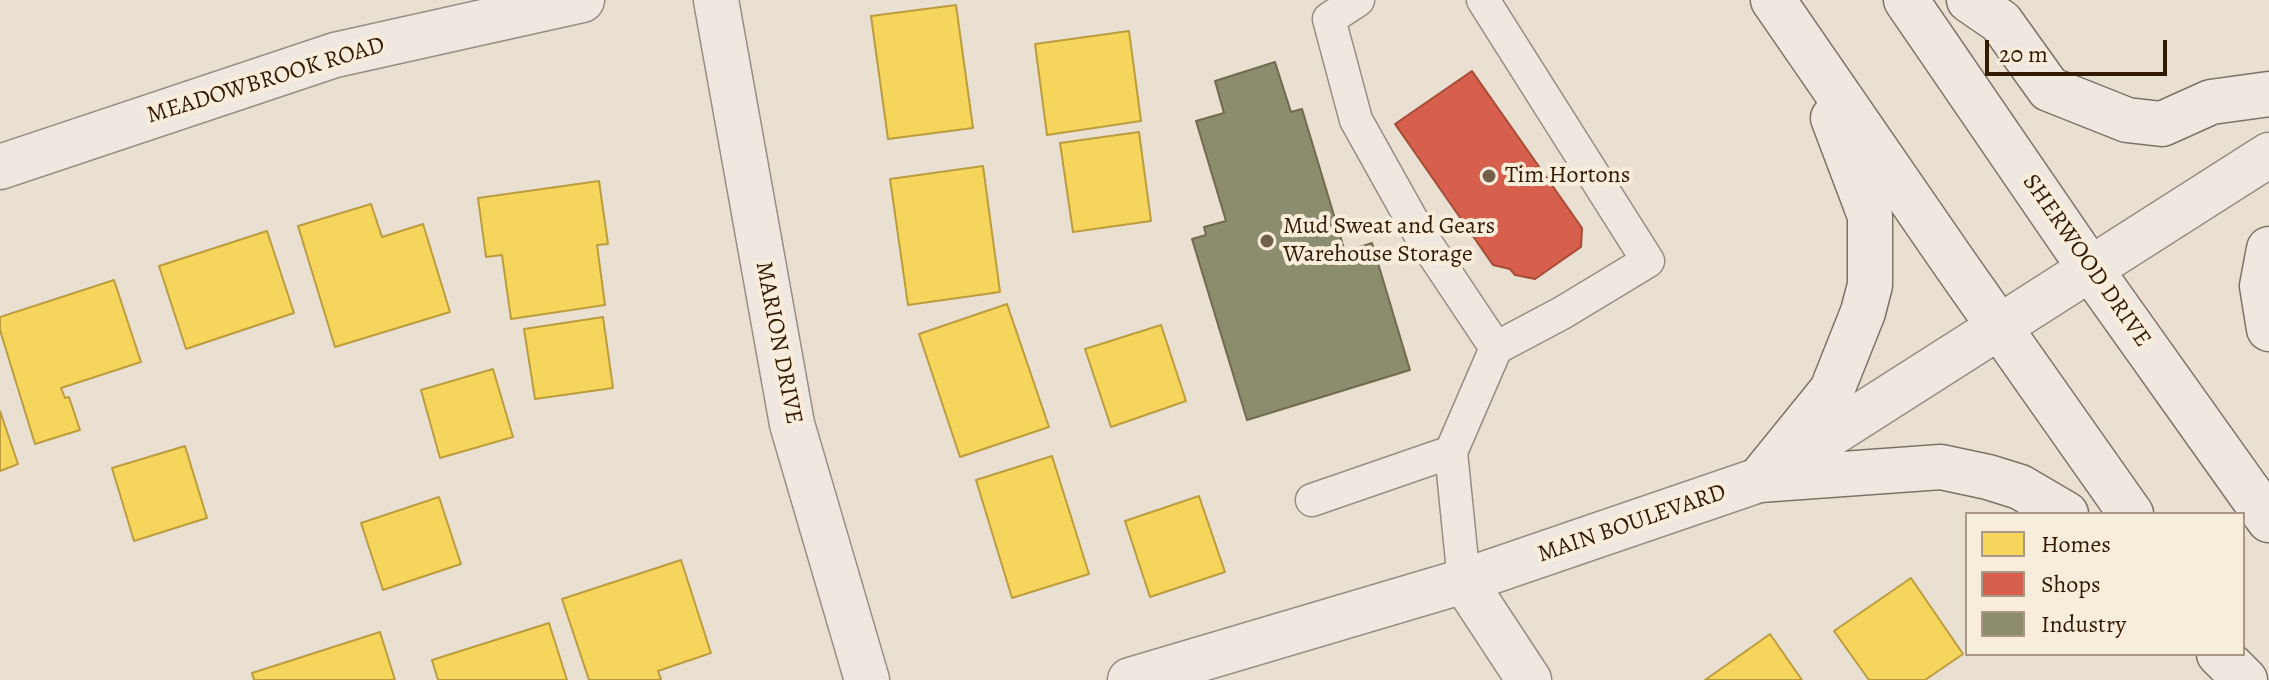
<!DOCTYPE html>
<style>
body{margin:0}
#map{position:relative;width:2269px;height:680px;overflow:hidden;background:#eae0d2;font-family:Alegreya,serif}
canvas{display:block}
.legend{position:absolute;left:1965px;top:512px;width:280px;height:144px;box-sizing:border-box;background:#f8ecdb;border:2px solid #a99883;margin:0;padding:10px 14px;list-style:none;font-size:24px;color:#321a00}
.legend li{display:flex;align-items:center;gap:16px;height:40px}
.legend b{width:40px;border:2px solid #a99883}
.scale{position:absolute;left:1985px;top:40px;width:182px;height:36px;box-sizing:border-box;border:4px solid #321a00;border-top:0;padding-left:10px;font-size:24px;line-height:28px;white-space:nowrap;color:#321a00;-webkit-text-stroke:6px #f8ecdb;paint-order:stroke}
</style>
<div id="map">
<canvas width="2269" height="680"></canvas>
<ul class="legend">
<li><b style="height:22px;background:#f6d55c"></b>Homes</li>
<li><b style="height:22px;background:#d6604d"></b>Shops</li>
<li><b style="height:22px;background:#8c8c6e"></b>Industry</li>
</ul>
<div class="scale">20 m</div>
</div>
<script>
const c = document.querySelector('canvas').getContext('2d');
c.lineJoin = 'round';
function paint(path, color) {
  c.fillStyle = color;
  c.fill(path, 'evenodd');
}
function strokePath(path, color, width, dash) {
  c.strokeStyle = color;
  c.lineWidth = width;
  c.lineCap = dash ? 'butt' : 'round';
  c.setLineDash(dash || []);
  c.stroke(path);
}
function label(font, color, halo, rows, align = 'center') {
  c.font = font + ' Alegreya,serif';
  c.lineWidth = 8;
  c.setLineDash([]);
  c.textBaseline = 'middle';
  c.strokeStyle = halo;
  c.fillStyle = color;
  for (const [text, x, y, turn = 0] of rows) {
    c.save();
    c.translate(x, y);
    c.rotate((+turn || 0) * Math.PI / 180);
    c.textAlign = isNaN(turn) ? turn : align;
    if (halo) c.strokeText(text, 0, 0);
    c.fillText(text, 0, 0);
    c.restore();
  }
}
const homes = new Path2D(`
 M956,5L973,128L888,139L871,16Z
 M1129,31L1141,121L1047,135L1035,44Z
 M1139,132L1151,221L1073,232L1060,143Z
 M983,166L1000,292L908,305L890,179Z
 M599,181L608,244L597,245L605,305L511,319L502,255L486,257L478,198Z
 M371,204L382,237L423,224L450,312L335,347L298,226Z
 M267,231L294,313L186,349L159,266Z
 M114,280L141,362L61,388L65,398L69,397L80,430L35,444L0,330V317Z
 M1007,304L1049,427L960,457L919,334Z
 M603,317L613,388L535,399L524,329Z
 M1161,325L1186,401L1111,427L1085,349Z
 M493,369L513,437L440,458L421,390Z
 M0,411L18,464L0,471Z
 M185,446L207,518L134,541L112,468Z
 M1052,456L1089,574L1012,598L976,480Z
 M1199,496L1225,572L1150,597L1125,521Z
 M439,497L461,564L383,590L361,523Z
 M681,560L711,653L658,671L661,679L657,680H589L562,599Z
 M1911,578L1963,654L1925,680H1869L1834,631Z
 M549,623L567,680H438L432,660Z
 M380,632L395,680H254L252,673Z
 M1770,634L1802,680H1705Z`);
const shops = new Path2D(`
 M1472,71L1582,228L1581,247L1535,279L1515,275L1510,269L1493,265L1395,124Z`);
const industry = new Path2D(`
 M1275,62L1291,112L1302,109L1345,252L1372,243L1410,370L1247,420L1192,239L1206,235L1204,227L1226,221L1196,121L1224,113L1215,81Z`);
const service = new Path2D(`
 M1358,0L1329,19L1356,120L1418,231L1496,348
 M1312,500L1451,452
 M1464,581L1451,452L1496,348L1562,313L1648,261L1483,0`);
const minor = new Path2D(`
 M716,0L792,424L867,680
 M0,167L335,55L582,0
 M1464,581L1529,680`);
const tertiary = new Path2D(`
 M1130,680L1464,581L1759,480L2269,155`);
const secondary = new Path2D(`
 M1773,0L1955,264L2131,514
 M1906,0L2091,270L2269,520
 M1969,0L2001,22L2049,89L2127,120L2162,124L2211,102L2269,94
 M2269,249L2262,286L2269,329
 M1759,480L1832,390L1863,312L1870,285V216L1833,118
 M1759,480L1941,467L1988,477L2020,487L2066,514
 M2219,654L2245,680`);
const markers = [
 [1489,176,8,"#725f4a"],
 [1267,241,8,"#725f4a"]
];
const streetNames = [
 ["MEADOWBROOK ROAD",266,81,-17],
 ["SHERWOOD DRIVE",2086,261,55],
 ["MARION DRIVE",778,343,79],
 ["MAIN BOULEVARD",1632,524,-19]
];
const poiNames = [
 ["Tim Hortons",1505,176],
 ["Mud Sweat and Gears",1283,227],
 ["Warehouse Storage",1283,255]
];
paint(homes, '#f6d55c');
strokePath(homes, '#bb9d40', 2);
paint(shops, '#d6604d');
strokePath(shops, '#a54b36', 2);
paint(industry, '#8c8c6e');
strokePath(industry, '#716a4d', 2);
strokePath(service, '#968e83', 35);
strokePath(minor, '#968e83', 47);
strokePath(tertiary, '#968e83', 47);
strokePath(secondary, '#7c7367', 47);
strokePath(service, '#eee8e1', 32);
strokePath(minor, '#eee8e1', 44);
strokePath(tertiary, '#eee8e1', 44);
strokePath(secondary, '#eee8e1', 44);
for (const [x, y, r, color] of markers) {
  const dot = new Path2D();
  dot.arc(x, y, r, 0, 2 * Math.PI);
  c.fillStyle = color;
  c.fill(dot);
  strokePath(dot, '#f8ecdb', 3);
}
label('24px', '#321a00', '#f8ecdb', streetNames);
label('24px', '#321a00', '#f8ecdb', poiNames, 'left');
</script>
